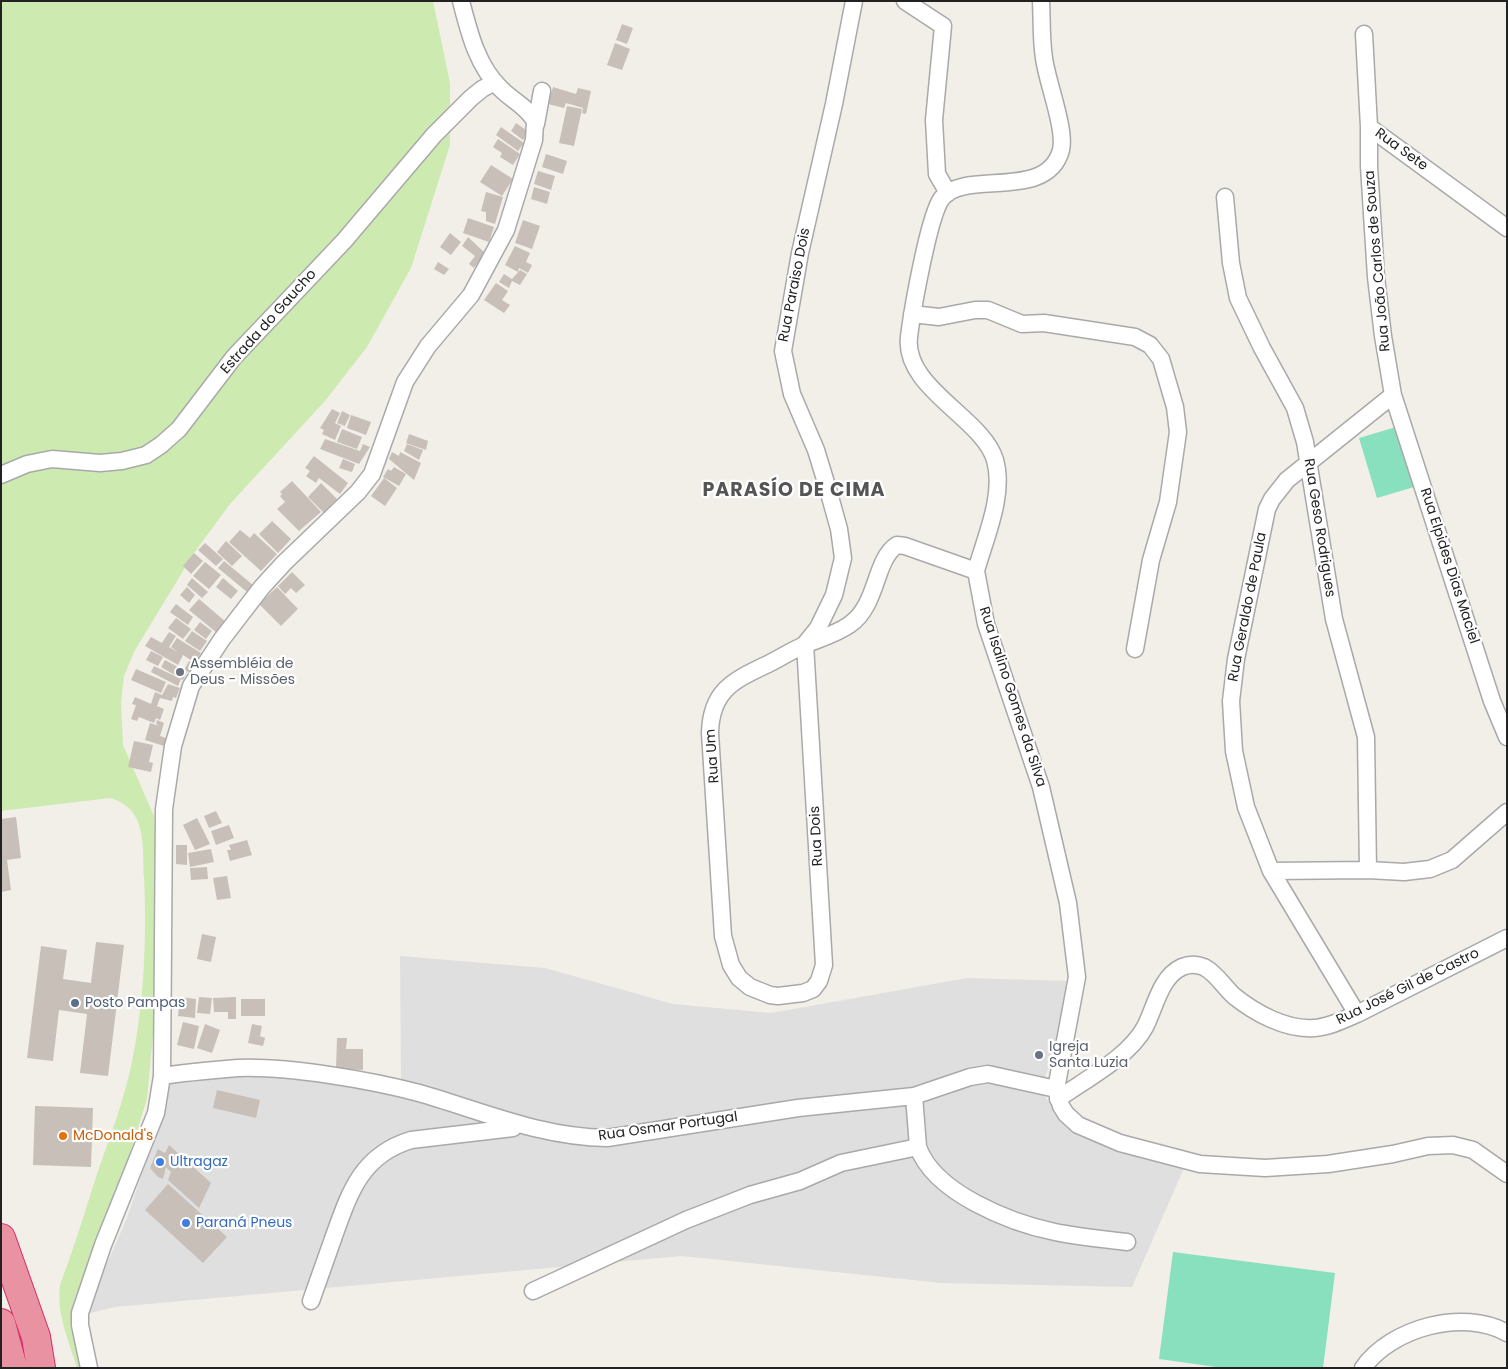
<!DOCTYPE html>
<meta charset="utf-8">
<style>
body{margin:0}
#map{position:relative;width:1508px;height:1369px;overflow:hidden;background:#f2efe9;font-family:Poppins,sans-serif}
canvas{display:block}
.frame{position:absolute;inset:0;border:2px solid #222;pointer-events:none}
</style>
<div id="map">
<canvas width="1508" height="1369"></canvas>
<div class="frame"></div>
</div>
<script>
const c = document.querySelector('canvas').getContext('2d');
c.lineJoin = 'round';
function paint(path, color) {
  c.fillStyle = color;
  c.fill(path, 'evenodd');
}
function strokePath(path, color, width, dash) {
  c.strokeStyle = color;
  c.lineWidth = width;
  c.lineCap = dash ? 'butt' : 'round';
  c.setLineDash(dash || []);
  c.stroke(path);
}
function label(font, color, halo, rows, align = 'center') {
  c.font = font + ' Poppins,sans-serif';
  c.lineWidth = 4.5;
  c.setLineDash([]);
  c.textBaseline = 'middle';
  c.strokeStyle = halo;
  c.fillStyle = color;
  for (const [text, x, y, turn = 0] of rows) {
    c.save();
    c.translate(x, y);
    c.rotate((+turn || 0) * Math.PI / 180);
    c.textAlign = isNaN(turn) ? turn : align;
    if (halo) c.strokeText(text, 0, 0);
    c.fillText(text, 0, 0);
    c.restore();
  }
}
const residential = new Path2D(`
 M400,956L545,968L673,1004L771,1013L967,978L1070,981L1059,1034L1041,1091L1064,1123L1109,1145L1152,1160L1184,1168L1132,1287L941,1283L682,1256L115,1307L90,1313L97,1286L127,1218L164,1109L169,1076L233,1071L401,1083Z`);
const grass = new Path2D(`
 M1,1H433L450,83V145L411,268L367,347L325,401L230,504L194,553L135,650L124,676L121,703L123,745L154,816L157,856L156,1003L147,1099L116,1198L78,1304L86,1368H77C69,1341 56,1313 60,1285C74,1248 85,1211 97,1174C110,1136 124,1101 132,1062C144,1002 147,938 144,877C142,845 148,809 110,798L1,811Z`);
const pitch = new Path2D(`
 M1396,427L1414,487L1377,498L1359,438Z
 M1173,1252L1335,1273L1323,1368H1223L1159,1359Z`);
const building = new Path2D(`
 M622,24L633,28L627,44L616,40Z
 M615,43L630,49L622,70L607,65Z
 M553,87L576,94L578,88L591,91L586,114L582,113L583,108L566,103L564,108L548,104Z
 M567,106L582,109L574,146L559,143Z
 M516,123L529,132L523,140L511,131Z
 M501,127L524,143L518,151L496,135Z
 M498,139L520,154L513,165L500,157L502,153L493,147Z
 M546,154L567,161L563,174L542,167Z
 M491,165L513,179L502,196L480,182Z
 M538,171L555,176L551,190L534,184Z
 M534,187L550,192L547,204L531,199Z
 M486,192L503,197L495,224L486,221V212L481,211Z
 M468,218L494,227L489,242L463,233Z
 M523,220L540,226L532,249L515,243Z
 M450,233L461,242L451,255L440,247Z
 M468,237L485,253L474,268L469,264L475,256L462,246Z
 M515,246L530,253L526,262L532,265L528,273L519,268L518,272L505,265Z
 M438,262L449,269L444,275L434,269Z
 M520,270L527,274L520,285L512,281L509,288L499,282L504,274L512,279Z
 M496,283L508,291L502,300L510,305L504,313L484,300Z
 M332,409L340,413L335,423L341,426L335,440L322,434L324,430L320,428Z
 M342,411L350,415L345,426L337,423Z
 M351,415L371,422L366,435L347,428Z
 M342,429L362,437L357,449L337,442Z
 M409,434L428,441L426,450L406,443Z
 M325,439L360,451L363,444L370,447L359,464L320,449Z
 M407,444L423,450L419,460L404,451Z
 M392,452L399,456L400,452L421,463L414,480L389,459Z
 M314,456L348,483L340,494L319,478L316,483L306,476L310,471L305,468Z
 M343,459L355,464L352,472L339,468Z
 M394,467L406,474L399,486L383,477L388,469L391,471Z
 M384,478L397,488L385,506L371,496Z
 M292,481L321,512L299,531L277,509L285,502L280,496L282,494L280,492Z
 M321,483L337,499L324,513L308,497Z
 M272,521L291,539L278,553L259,534Z
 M240,530L250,538L254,533L277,554L261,571L229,542Z
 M226,541L242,556L232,566L217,552Z
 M205,543L223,559L216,566L198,550Z
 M194,553L203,561L191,574L183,566Z
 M224,561L253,585L247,592L218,568Z
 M205,562L221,575L209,589L193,576Z
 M292,572L305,585L296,593L291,588L285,594L278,586Z
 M192,578L208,592L202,598L187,585Z
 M223,578L238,591L231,599L216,587Z
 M187,587L195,595L189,603L180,595Z
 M277,587L298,609L281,626L259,604Z
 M199,599L226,622L217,633L189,610Z
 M176,604L193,617L188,625L170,612Z
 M176,618L191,629L183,639L168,628Z
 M200,622L212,631L206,639L194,630Z
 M192,631L207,641L200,651L185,641Z
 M169,632L176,636L169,647L178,652L171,647L177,638L201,653L195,663L183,655L178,665L145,646L151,637L162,643Z
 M151,651L163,657L158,666L146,660Z
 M165,660L187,672L183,680L161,667Z
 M189,661L194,664L189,672L184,670Z
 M154,666L181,679L178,686L151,672Z
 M136,669L166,682L161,693L131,680Z
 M168,684L180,688L176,698L173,697L172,701L160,698L157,706L164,709L160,720L156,718L154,723L139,717L137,721L131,719L136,705L132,704L135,697L151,704L155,692L162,695Z
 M157,720L164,723L160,736L166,738L164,746L145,740L150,723L159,726L156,724Z
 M134,741L153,745L149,762L153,763L151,772L128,767Z
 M216,811L222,823L209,828L204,816Z
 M16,817L21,858L7,860L11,890L1,892V819Z
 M197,818L210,844L195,850L183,825Z
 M229,825L234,838L216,845L211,831Z
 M247,840L252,855L230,861L227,850H231L229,845Z
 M176,845H187V865L176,864Z
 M211,849L214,862L190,867L188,853Z
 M207,867L208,879L191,880L190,868Z
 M227,876L231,898L217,900L213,878Z
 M202,934L216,937L211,962L197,959Z
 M96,942L124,945L108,1076L80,1073L87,1014L59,1010L53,1061L27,1058L41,946L67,950L63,979L91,983Z
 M180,997L196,999L195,1018L178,1016Z
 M199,997L212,998L210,1014L197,1013Z
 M236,997V1019H228V1012H214L213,998Z
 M241,999H265V1016H241Z
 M183,1022L199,1026L194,1049L177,1045Z
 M205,1024L220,1030L212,1053L197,1048Z
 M252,1024L262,1026L260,1036L265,1038L263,1046L248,1043Z
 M337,1038H347L346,1049H363V1070L336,1069Z
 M217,1090L260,1100L256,1118L213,1108Z
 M35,1106L93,1108L91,1167L33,1165Z
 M169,1145L211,1183L199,1208L168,1180L171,1172L166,1167L163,1179L158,1177L150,1168L158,1149L165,1153Z
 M168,1184L227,1237L203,1263L145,1210Z`);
const street = new Path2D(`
 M854,1L834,104L800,253L783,351L792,394L816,450L827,486L839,529L843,558L834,595L818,628L805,644L824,965L819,981L813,989L803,993L778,996L770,995L750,987L739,978L731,965L723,936L710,733C711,689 735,680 770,663C782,657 794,649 807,644C821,638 836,634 849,625C878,606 874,560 897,545L905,546L976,571
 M905,1L943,26L934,120L937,174L948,193
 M1041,1C1042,20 1041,39 1044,58C1047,82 1066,129 1061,150C1047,202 965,169 942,198C929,214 912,312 909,337C903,388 983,418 995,460C1005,495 985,538 976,571L986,624L1041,787L1068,903L1077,977L1056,1089L1061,1106L1066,1114L1078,1125L1120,1143L1200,1164L1265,1168L1328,1164L1393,1154L1428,1146L1453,1145L1473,1150L1507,1174
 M1364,34L1369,127V166L1376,277L1383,336L1393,395L1492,701L1507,737
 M536,124L542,91
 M1369,127L1507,228
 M1225,197L1231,263L1238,298L1262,348L1295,408L1305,442L1334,619L1366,737L1368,870
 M912,314L939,317L975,310H988L1022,324L1044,323L1135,337L1150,345L1161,359L1175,407L1178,432L1168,502L1151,560L1135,649
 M1393,395L1287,480L1272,499L1267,509L1236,659L1231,701L1234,751L1246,807L1271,871L1368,870L1404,872L1430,869L1452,860L1507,812
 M1,475L27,464L52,459L100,463L122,461L146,455L161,445L179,429L234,357L344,241L434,135L471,98L482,89L495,82
 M1271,871L1357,1014
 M162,1076C187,1072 213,1070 238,1068C288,1066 370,1080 419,1093C482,1111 540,1137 607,1138L798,1108L914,1096L970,1077L988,1074L1056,1089
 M1058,1099C1086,1079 1129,1057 1145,1027C1155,1008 1160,977 1182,967C1189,964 1197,964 1204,967C1216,973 1224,987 1234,996C1255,1013 1286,1030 1314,1028C1329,1027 1343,1020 1357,1014L1507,938
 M918,1147C934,1193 1011,1223 1055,1232C1079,1237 1103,1239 1127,1242
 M533,1291L686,1220L750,1195L800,1181L841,1163L918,1147L914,1096
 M311,1301C319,1279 326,1258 334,1236C350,1191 362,1155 411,1140L513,1128
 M89,1368L80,1325V1313L103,1245L156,1113L162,1076L164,809L173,746L191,686L222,639L262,587L284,563L358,492L372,474L405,382L428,346L471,295L506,230L534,140L535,121C526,106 513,101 501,89C477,66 469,32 461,1
 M1363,1368C1391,1328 1463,1308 1507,1333`);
const highway = new Path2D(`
 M1,1238L36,1337L41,1368
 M1,1323L13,1368`);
const markers = [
 [180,672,5,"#6b7280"],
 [75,1003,5,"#5c6f8a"],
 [1039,1055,5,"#6b7280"],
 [63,1136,5,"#e8710a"],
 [160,1162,5,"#3f7fe0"],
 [186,1223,5,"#3f7fe0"]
];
const streetNames = [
 ["Rua Sete",1401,150,36],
 ["Rua João Carlos de Souza",1378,261,-95],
 ["Rua Paraiso Dois",795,285,-79],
 ["Estrada do Gaucho",269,322,-48],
 ["Rua Geso Rodrigues",1319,528,81],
 ["Rua Elpides Dias Maciel",1449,566,72],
 ["Rua Geraldo de Paula",1248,607,-79],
 ["Rua Isalino Gomes da Silva",1012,697,72],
 ["Rua Um",713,756,-94],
 ["Rua Dois",817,836,-93],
 ["Rua José Gil de Castro",1408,987,-26],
 ["Rua Osmar Portugal",668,1127,-8]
];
const worshipNames = [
 ["Assembléia de",190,664],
 ["Deus - Missões",190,680],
 ["Igreja",1049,1047],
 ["Santa Luzia",1049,1063]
];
const serviceNames = [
 ["Posto Pampas",85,1003]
];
const foodNames = [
 ["McDonald's",73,1136]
];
const shopNames = [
 ["Ultragaz",170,1162],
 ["Paraná Pneus",196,1223]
];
const districtNames = [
 ["PARASÍO DE CIMA",794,491]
];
paint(residential, '#e0dfdf');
paint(grass, '#cdebb0');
paint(pitch, '#88e0be');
paint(building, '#c7bfb8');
strokePath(street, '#a9a9a9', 19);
strokePath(highway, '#dc2a67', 30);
strokePath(street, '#fff', 16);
strokePath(highway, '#e892a2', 28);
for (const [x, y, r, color] of markers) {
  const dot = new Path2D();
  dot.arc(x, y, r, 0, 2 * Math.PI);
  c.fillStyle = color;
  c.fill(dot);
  strokePath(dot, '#fff', 2);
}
label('14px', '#222', '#fff', streetNames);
label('14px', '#5b616d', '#fff', worshipNames, 'left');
label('14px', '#4e5e75', '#fff', serviceNames, 'left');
label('14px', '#c56008', '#fff', foodNames, 'left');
label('14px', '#366cbe', '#fff', shopNames, 'left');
c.letterSpacing = '1px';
label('bold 19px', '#555', '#fff', districtNames);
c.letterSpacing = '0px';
</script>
